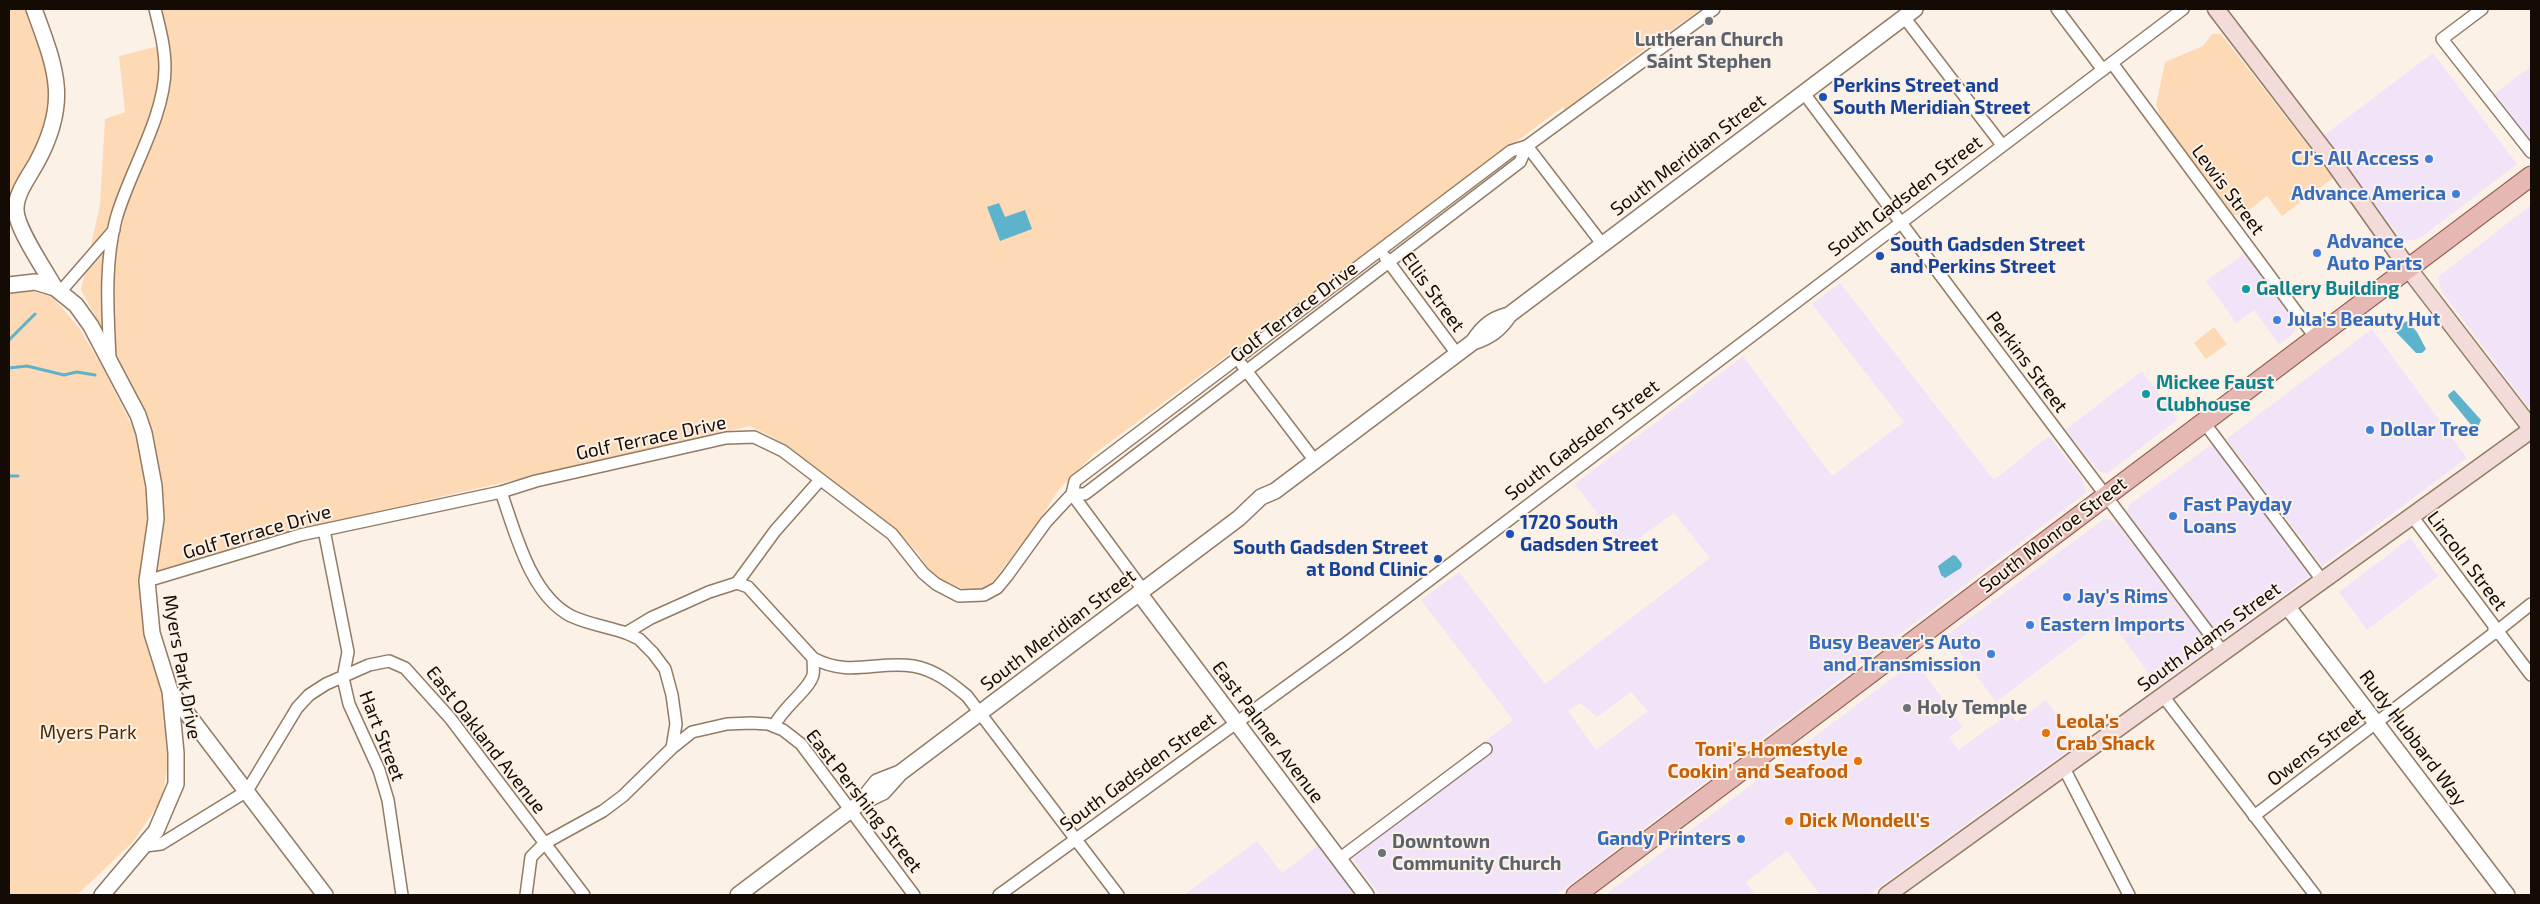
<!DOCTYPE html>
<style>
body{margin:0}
#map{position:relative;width:2540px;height:904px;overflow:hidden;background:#fcf1e7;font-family:"Exo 2",sans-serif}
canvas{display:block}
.frame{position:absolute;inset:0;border:10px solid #140c04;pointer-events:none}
</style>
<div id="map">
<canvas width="2540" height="904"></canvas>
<div class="frame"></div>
</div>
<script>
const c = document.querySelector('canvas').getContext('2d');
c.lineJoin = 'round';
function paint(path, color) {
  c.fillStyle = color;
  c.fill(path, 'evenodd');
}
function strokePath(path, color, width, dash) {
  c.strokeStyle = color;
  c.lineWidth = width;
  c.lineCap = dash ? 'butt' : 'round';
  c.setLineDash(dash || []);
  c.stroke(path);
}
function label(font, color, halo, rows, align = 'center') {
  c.font = font + ' "Exo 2",sans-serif';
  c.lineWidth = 4;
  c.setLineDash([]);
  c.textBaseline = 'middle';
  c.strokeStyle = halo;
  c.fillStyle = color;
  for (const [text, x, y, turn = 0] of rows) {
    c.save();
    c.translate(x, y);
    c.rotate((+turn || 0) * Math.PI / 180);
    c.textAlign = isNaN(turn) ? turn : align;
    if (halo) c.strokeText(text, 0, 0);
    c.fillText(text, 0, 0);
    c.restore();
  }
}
const commercial = new Path2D(`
 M2433,53L2517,164L2419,239L2407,241L2402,240L2323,136Z
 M2531,66V144L2490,97Z
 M2531,205V405L2528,407L2442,292L2438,277Z
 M2245,253L2296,325L2294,333L2279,345L2254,310L2236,323L2206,281Z
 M1840,283L1994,480L2049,436L2082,478L2087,492L1556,895H1380L1345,849L1513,720L1421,600L1459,572L1545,684L1710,558L1674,513L1624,549L1575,484L1743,356L1832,476L1904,422L1812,304ZM1631,692L1648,711L1596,750L1568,711L1580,703L1597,717Z
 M2372,329L2467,458L2322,566L2226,439Z
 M2142,371L2178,419L2108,473L2100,472L2065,430Z
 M2212,444L2311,575L2220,640L2131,520L2127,512L2129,505Z
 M2104,519L2111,520L2118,525L2204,638L2209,649L2158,686L2108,618L1996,702L1947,635Z
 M2410,538L2438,576L2367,630L2339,592Z
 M1915,661L1963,727L1949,737L1958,750L2010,713L2016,722L2046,700L2077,744L1868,895H1820L1787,851L1746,882L1755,895H1605Z
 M1257,841L1282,873L1320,844L1358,895H1184Z`);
const green = new Path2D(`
 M9,9H27C39,41 59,91 47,125C38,150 22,173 9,197Z
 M161,9H1701L1622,65L1565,110L1563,107L1094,454L1059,489L1035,527L994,580L982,590L964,589L947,584L930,572L918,553L896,530L776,439L750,426L344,519L155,575L159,540L160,471L137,395L81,290L100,205L105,119L125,112L119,56L166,44Z
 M2212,34H2221L2333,178L2282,216L2267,196L2244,214L2233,215L2165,127L2156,105L2165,62L2203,46Z
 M31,291L52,296L79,328L103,368L140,442L151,526L145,570L166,693L168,764L162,799L133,842L77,895H9V294Z
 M2214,327L2227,344L2206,359L2194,343Z`);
const water = new Path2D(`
 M999,203L1005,217L1025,210L1032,229L1000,241L987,207Z
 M2407,321L2417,332L2426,349L2422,353H2416L2395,331L2394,328Z
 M2454,390L2481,420L2478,427L2472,426L2449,398L2448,395Z
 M1953,555L1956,556L1962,564L1961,568L1945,578L1941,575L1938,566Z`);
const stream = new Path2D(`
 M9,340L35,314
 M9,368L27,366L64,375L77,372L95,375
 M9,476H18`);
const minor = new Path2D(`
 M2057,9L2103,70
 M2482,9L2442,39L2531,152
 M1904,17L2002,145
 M2112,63L2315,337
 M1803,92L2223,652
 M1527,146L1603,245
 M1385,257L1457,354
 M61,291L114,230
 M110,359C108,313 104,264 116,219C129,172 165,117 165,68C165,48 160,29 155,9
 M1242,365L1315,461
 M2203,421L2322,580
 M501,492C515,531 530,595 571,616C588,624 608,627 626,633L651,618L709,592L737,583L775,531L820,480
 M1072,494H1085L1520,162L1527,146
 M1072,494L1143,590
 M2412,516L2495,627
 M324,530L348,652L343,678L349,704L379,770L388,800L402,895
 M147,581L300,535L501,492L536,481L726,438L754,437L783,451L892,534L923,573L936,584L959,596L984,595L997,588L1007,576L1046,522L1072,494L1075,481L1511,151L1527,146L1714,9
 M737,583L748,587L813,658C813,663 814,670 813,675C809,690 783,707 774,726
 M2494,628V633L2500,634L2531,675
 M2501,628L2531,604
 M813,658C849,678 878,660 913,666C935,670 950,682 967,696L1118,895
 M2163,696L2315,895
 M672,748L692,732L727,724L751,723L768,724L783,730L801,744L914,895
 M2064,768L2129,895
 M2254,816L2494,633
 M145,846L161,844L247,791L297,708L309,695L326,684L369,665L389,661L405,668L450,718L584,895
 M1339,859L1486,749
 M526,895L531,857L545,843L603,811L623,796L672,748L676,724L672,695L665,669L653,653L639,639L626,633
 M999,895L1345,644L2183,9`);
const tertiary = new Path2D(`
 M34,9C56,69 70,101 37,162C30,175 15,194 16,210C16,228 45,270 55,288
 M9,285L35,282L55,288L76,305L91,326L138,415L144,433L154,486L156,519L147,581L152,633L170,691L176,753V784L156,831L102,895
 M1473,342C1483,327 1492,319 1509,315
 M1139,593L1366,895
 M2287,606L2507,895
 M170,691L325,895
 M861,802L877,782L900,773
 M738,895L860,803L883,792L900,773L1239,518L1261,497L1275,491L1473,342C1490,336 1499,330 1509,315L1915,9`);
const secondary = new Path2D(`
 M2216,9L2333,162L2408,268L2531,428
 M1887,895L2531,430`);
const primary = new Path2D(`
 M1576,895L2531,176`);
const markers = [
 [1709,21,5,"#6b7280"],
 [1823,97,5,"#1a4fb4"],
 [2429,159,5,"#3f7fe0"],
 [2456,194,5,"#3f7fe0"],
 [2317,253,5,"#3f7fe0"],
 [1880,256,5,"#1a4fb4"],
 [2246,289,5,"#0f9aa8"],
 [2277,320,5,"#3f7fe0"],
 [2146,394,5,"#0f9aa8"],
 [2370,430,5,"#3f7fe0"],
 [2173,516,5,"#3f7fe0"],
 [1510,534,5,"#1a4fb4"],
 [1438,559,5,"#1a4fb4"],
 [2067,597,5,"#3f7fe0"],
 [2030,625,5,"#3f7fe0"],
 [1991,654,5,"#3f7fe0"],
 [1907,708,5,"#6b7280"],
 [2046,733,5,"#e8710a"],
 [1858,761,5,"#e8710a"],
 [1789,821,5,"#e8710a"],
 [1741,839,5,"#3f7fe0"],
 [1382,853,5,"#6b7280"]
];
const worshipNames = [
 ["Lutheran Church",1709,40,"center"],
 ["Saint Stephen",1709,62,"center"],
 ["Holy Temple",1917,708],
 ["Downtown",1392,842],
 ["Community Church",1392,864]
];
const transitNames = [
 ["Perkins Street and",1833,86],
 ["South Meridian Street",1833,108],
 ["South Gadsden Street",1890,245],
 ["and Perkins Street",1890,267],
 ["1720 South",1520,523],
 ["Gadsden Street",1520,545],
 ["South Gadsden Street",1428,548,"right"],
 ["at Bond Clinic",1428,570,"right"]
];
const streetNames = [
 ["South Meridian Street",1688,155,-37],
 ["Lewis Street",2228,190,53],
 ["South Gadsden Street",1905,196,-37],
 ["Ellis Street",1433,292,54],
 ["Golf Terrace Drive",1294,312,-37],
 ["Perkins Street",2027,362,53],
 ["Golf Terrace Drive",651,438,-12],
 ["South Gadsden Street",1582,440,-37],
 ["Golf Terrace Drive",257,532,-16],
 ["South Monroe Street",2053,535,-37],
 ["Lincoln Street",2467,561,53],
 ["South Meridian Street",1058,630,-37],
 ["South Adams Street",2209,637,-36],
 ["Myers Park Drive",182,667,80],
 ["East Palmer Avenue",1268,732,53],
 ["Hart Street",382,736,69],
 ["Rudy Hubbard Way",2413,738,53],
 ["East Oakland Avenue",486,740,52],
 ["Owens Street",2316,747,-37],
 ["South Gadsden Street",1138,772,-36],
 ["East Pershing Street",864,801,52]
];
const shopNames = [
 ["CJ's All Access",2419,159,"right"],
 ["Advance America",2446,194,"right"],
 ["Advance",2327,242],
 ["Auto Parts",2327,264],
 ["Jula's Beauty Hut",2287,320],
 ["Dollar Tree",2380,430],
 ["Fast Payday",2183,505],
 ["Loans",2183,527],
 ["Jay's Rims",2077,597],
 ["Eastern Imports",2040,625],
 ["Busy Beaver's Auto",1981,643,"right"],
 ["and Transmission",1981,665,"right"],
 ["Gandy Printers",1731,839,"right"]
];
const cultureNames = [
 ["Gallery Building",2256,289],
 ["Mickee Faust",2156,383],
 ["Clubhouse",2156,405]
];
const foodNames = [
 ["Leola's",2056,722],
 ["Crab Shack",2056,744],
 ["Toni's Homestyle",1848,750,"right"],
 ["Cookin' and Seafood",1848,772,"right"],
 ["Dick Mondell's",1799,821]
];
const parkNames = [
 ["Myers Park",88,733]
];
paint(commercial, '#f1e4f8');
paint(green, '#fed9b5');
paint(water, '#5db3cc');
strokePath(stream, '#5db3cc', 3);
strokePath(minor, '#927b64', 14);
strokePath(tertiary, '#927b64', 18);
strokePath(secondary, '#927b64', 19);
strokePath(primary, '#915d55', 21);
strokePath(minor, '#fff', 11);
strokePath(tertiary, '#fff', 15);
strokePath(secondary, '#f2dbd9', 16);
strokePath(primary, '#e6b8b3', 19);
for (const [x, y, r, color] of markers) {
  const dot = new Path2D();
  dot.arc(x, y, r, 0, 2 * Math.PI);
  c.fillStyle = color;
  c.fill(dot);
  strokePath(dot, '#fcf1e7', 2);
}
label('bold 19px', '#5b616d', '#fcf1e7', worshipNames, 'left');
label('bold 19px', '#164399', '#fcf1e7', transitNames, 'left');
label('19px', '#140c04', '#fcf1e7', streetNames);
label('bold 19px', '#366cbe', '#fcf1e7', shopNames, 'left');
label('bold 19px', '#0d838f', '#fcf1e7', cultureNames, 'left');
label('bold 19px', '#c56008', '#fcf1e7', foodNames, 'left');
label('19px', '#4d2c01', '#fcf1e7', parkNames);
</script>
